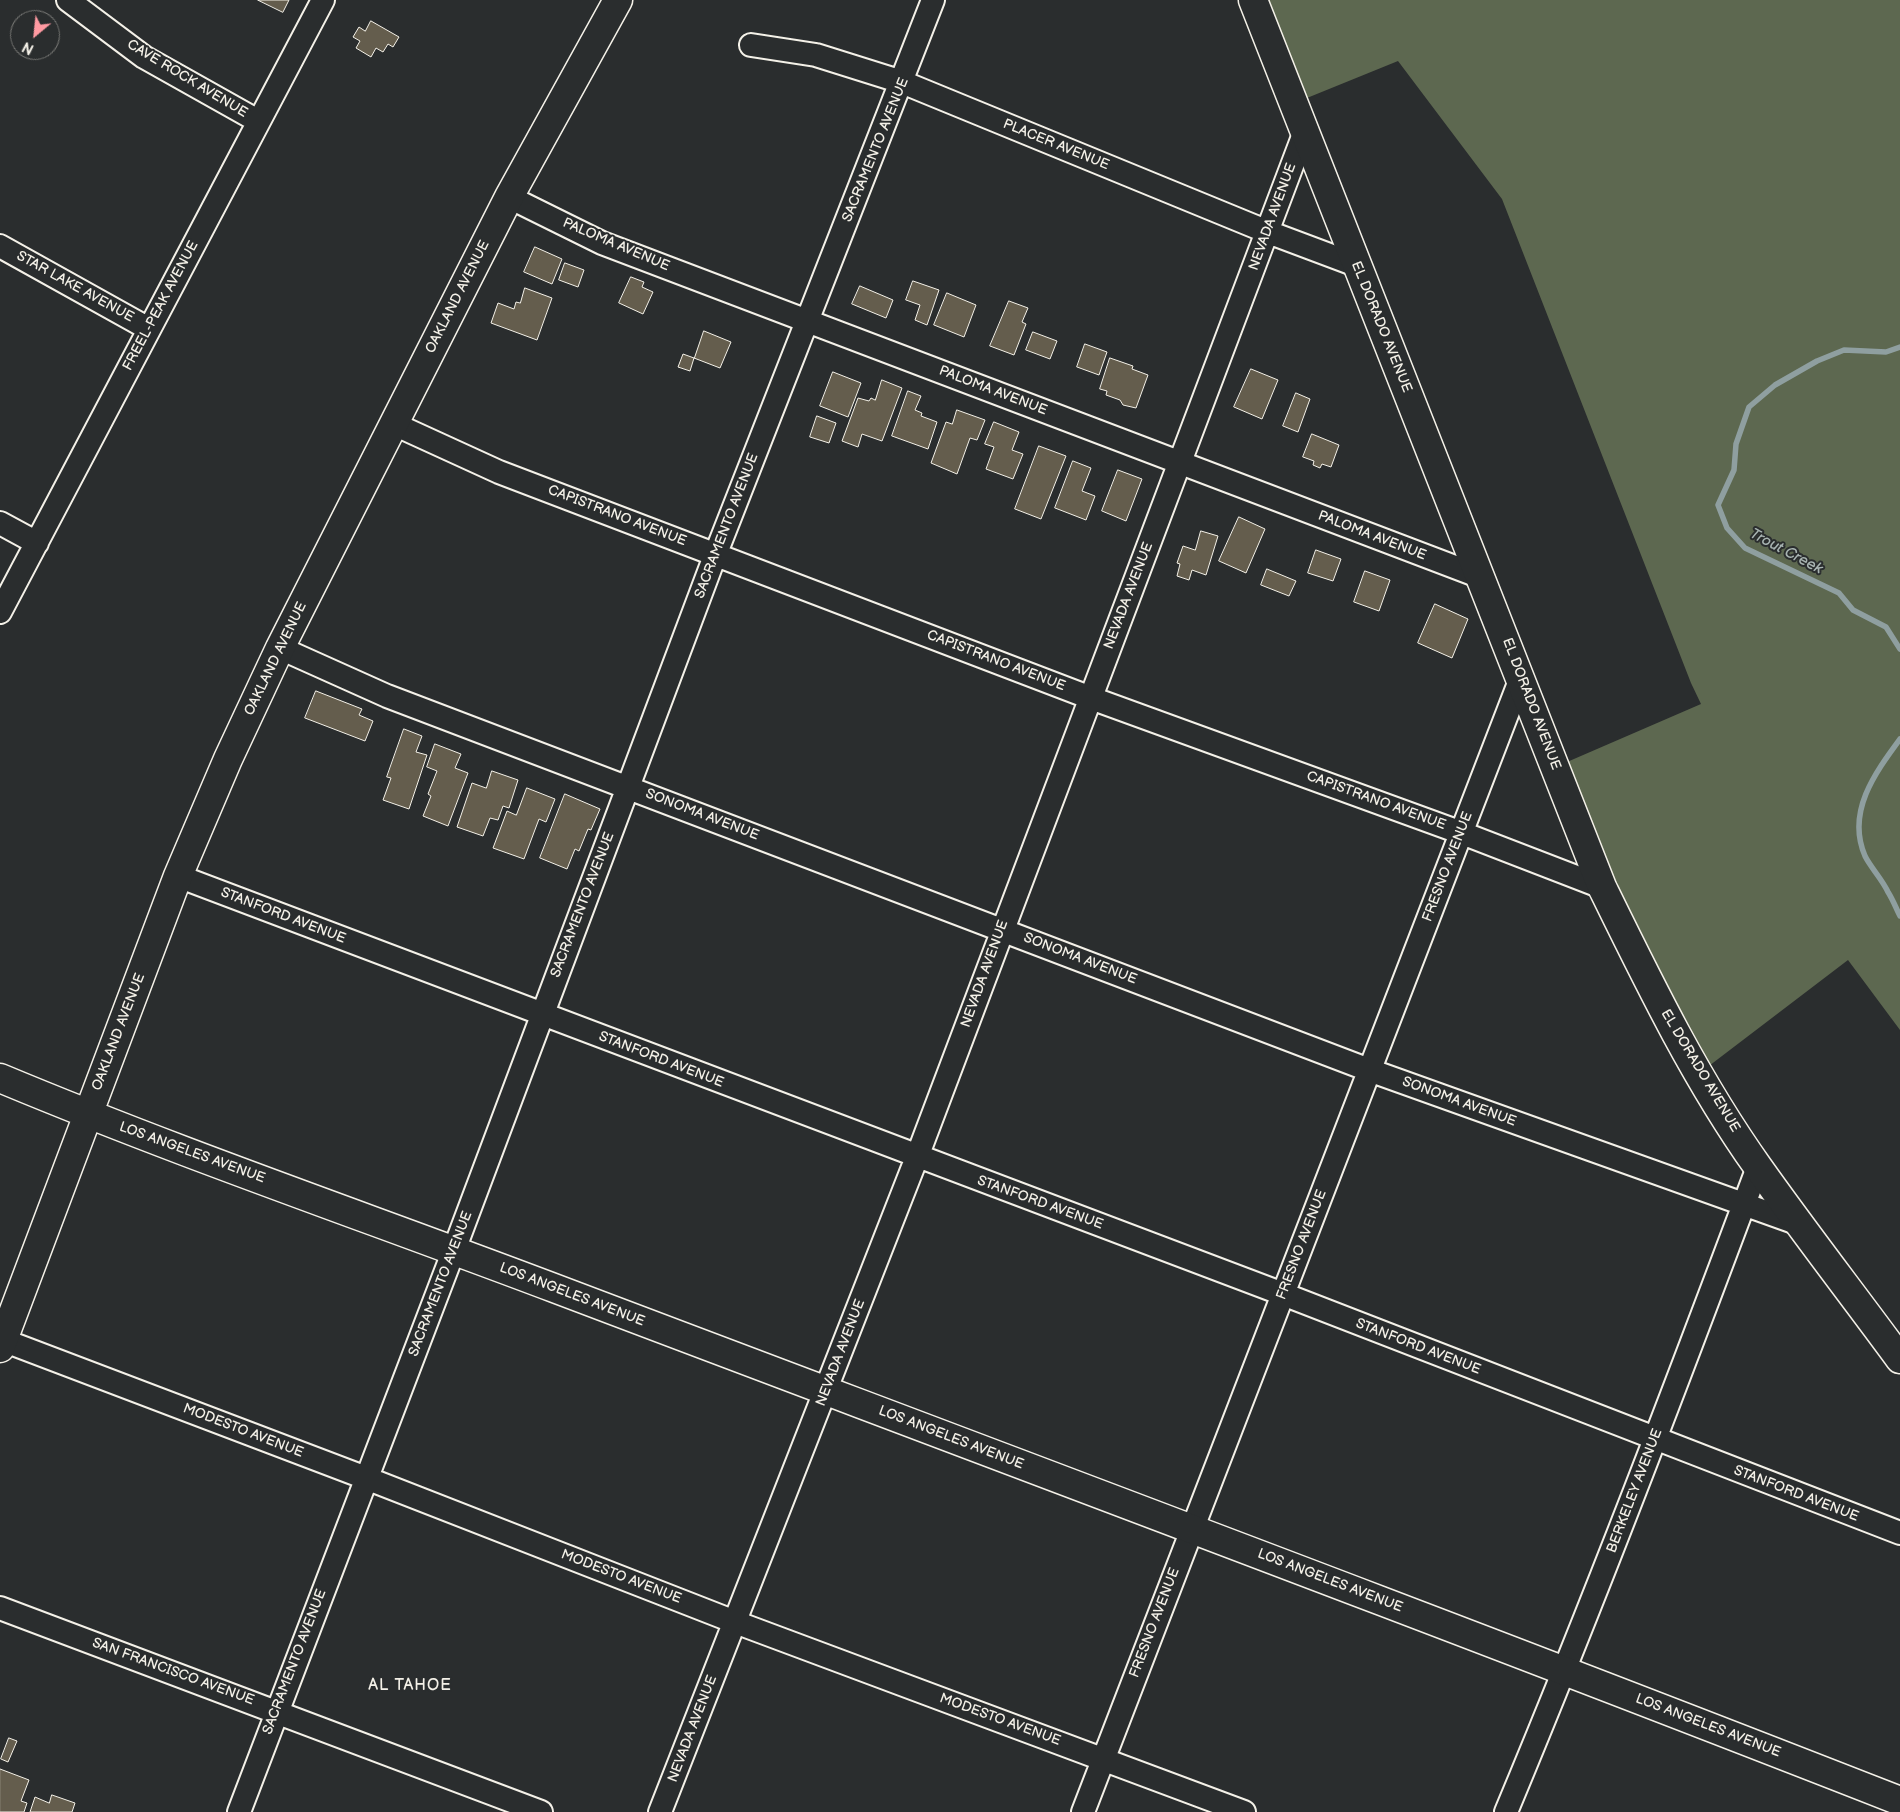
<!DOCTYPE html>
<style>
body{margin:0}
#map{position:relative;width:1900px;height:1812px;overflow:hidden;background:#2a2d2e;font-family:"Balsamiq Sans",sans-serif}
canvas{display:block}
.north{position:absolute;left:10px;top:10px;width:50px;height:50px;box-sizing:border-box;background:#2a2d2e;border:1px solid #7b7b78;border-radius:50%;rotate:208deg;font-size:14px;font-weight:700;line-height:20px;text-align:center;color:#f4f1e8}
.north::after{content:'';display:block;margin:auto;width:18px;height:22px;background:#ff9aa2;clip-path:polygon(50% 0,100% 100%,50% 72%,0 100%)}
</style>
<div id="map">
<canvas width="1900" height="1812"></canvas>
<div class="north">N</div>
</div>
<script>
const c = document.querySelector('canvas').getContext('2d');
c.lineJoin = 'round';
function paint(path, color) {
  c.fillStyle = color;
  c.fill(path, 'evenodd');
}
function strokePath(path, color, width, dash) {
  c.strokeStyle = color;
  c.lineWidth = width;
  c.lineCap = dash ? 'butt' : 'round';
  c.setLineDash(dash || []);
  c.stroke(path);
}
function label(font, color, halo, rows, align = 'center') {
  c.font = font + ' "Balsamiq Sans",sans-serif';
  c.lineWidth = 4;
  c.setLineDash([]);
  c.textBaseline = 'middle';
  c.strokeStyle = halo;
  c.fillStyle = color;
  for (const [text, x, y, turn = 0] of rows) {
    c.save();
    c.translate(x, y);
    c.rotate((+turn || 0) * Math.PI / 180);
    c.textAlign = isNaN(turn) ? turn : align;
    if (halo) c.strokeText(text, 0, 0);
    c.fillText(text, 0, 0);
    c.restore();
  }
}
const green = new Path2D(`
 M1263,0H1900V1030L1848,960L1701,1072L1645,961L1567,762L1701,704L1691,683L1502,199L1398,61L1302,100Z`);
const stream = new Path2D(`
 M1900,347L1886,352L1844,350L1817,361L1775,385L1749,407L1736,444L1734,470L1718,505L1727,528L1745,548L1839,593L1853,610L1886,627L1900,649
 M1900,739C1875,773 1846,812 1865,856C1871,868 1882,879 1888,892C1893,900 1896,908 1900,916`);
const building = new Path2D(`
 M258,0H289L283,12Z
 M371,21L399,37L393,47L388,44L383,52L376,48L371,57L356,48L360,41L353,37L359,27L365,31Z
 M535,247L562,259L552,284L524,272Z
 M565,263L584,270L578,287L559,280Z
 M631,277L644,282L642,287L653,292L643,314L619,303Z
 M913,281L939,290L927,325L915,320L920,305L906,300Z
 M860,286L893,300L886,318L852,304Z
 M525,288L552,298L537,340L491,323L498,303L514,309L516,302L520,303Z
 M947,293L976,305L964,337L934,325Z
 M1009,301L1028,308L1022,322L1026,324L1014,355L990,346Z
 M704,331L731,342L720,368L694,358L690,371L678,367L683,354L694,358Z
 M1033,332L1057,341L1050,359L1026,350Z
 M1085,344L1107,352L1099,375L1077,367Z
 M1110,358L1133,366L1132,369L1148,375L1136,408L1123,405L1120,400L1106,395L1107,391L1100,389Z
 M1251,369L1278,380L1262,419L1234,407Z
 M833,372L861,383L848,417L820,406Z
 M882,380L902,388L882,441L862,434L858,447L842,441L858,398L869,401L871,398L875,400Z
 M908,391L921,396L915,410L922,413L921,416L937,422L928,449L892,436Z
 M1296,393L1310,399L1298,432L1283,426Z
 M957,410L985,420L977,440L970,438L957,474L931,463L946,422L952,424Z
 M817,416L836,423L829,443L810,437Z
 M994,422L1019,432L1012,450L1023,454L1013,479L986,469L994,447L985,444Z
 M1312,434L1339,445L1331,467L1322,464L1320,468L1313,465L1314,461L1303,457Z
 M1039,446L1066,456L1041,519L1015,509Z
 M1073,461L1091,468L1082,491L1095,496L1086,520L1055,508Z
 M1118,470L1142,479L1126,521L1102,511Z
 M1239,517L1265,529L1246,573L1219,561Z
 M1201,531L1218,536L1206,575L1192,570L1189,580L1177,576L1180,564L1177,563L1183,546L1195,550Z
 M1316,550L1341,559L1333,581L1308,573Z
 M1267,569L1296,581L1289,596L1261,585Z
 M1365,571L1390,580L1379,611L1354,602Z
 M1435,604L1468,619L1452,658L1418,643Z
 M316,691L362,709L359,715L373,721L365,741L305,718Z
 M404,729L422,736L416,752L427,755L409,809L383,800L391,778L387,777Z
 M435,744L461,754L455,768L468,773L448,826L423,816L431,796L428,794L437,771L427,767Z
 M492,771L518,780L509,808L503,806L498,820L490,818L483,836L457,827L472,783L486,788Z
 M527,788L555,799L546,822L539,819L524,859L493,848L507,811L516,815Z
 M565,794L600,809L591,830L588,829L579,851L575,849L567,869L540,858Z
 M9,1738L17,1741L8,1762L1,1759Z
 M0,1769L29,1780L21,1801L27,1803L24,1812H0Z
 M52,1795L75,1803L72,1812H30L35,1797L49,1803Z`);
const street = new Path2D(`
 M68,0L144,57L258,121
 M751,45L816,55L902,82L1268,232L1356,265
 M509,197L602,243L1481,577
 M0,246L149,329
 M394,424L499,472L1091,698L1462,833L1602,887
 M0,523L37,543
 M0,612L323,0
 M280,648L387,696L1369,1070L1802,1225
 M178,876L1283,1294L1900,1533
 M0,1339L366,1478L735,1622L1244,1812
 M0,1608L541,1812
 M239,1812L454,1250L716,553L933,0
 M660,1812L917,1157L1304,134
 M1083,1812L1521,678
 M1506,1812C1595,1599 1677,1383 1758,1167`);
const secondary = new Path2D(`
 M1253,0L1602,887C1649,983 1696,1080 1758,1167C1804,1232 1853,1295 1900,1359
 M0,1078C182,1154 369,1218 554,1288C1003,1458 1453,1626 1900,1801
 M0,1348L178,876L228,759L280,648L509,197L618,0`);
const streetNames = [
 ["CAVE ROCK AVENUE",187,79,31],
 ["PLACER AVENUE",1056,145,22],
 ["SACRAMENTO AVENUE",876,150,-68],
 ["NEVADA AVENUE",1273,217,-70],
 ["PALOMA AVENUE",616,245,23],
 ["STAR LAKE AVENUE",75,287,29],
 ["OAKLAND AVENUE",458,297,-63],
 ["FREEL-PEAK AVENUE",161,306,-62],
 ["EL DORADO AVENUE",1381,327,68],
 ["PALOMA AVENUE",993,391,21],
 ["CAPISTRANO AVENUE",617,516,21],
 ["SACRAMENTO AVENUE",727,526,-69],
 ["PALOMA AVENUE",1372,536,21],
 ["NEVADA AVENUE",1129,596,-69],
 ["OAKLAND AVENUE",276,659,-64],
 ["CAPISTRANO AVENUE",996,661,21],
 ["EL DORADO AVENUE",1531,704,69],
 ["CAPISTRANO AVENUE",1376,801,20],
 ["SONOMA AVENUE",702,815,21],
 ["FRESNO AVENUE",1448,867,-69],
 ["SACRAMENTO AVENUE",583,905,-69],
 ["STANFORD AVENUE",283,916,21],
 ["SONOMA AVENUE",1080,959,21],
 ["NEVADA AVENUE",985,974,-70],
 ["OAKLAND AVENUE",119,1032,-69],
 ["STANFORD AVENUE",661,1060,21],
 ["EL DORADO AVENUE",1700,1071,59],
 ["SONOMA AVENUE",1459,1102,20],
 ["LOS ANGELES AVENUE",192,1153,20],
 ["STANFORD AVENUE",1040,1203,20],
 ["FRESNO AVENUE",1302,1245,-69],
 ["SACRAMENTO AVENUE",441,1284,-69],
 ["LOS ANGELES AVENUE",572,1295,21],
 ["STANFORD AVENUE",1418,1347,21],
 ["NEVADA AVENUE",841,1353,-69],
 ["MODESTO AVENUE",243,1431,21],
 ["LOS ANGELES AVENUE",951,1438,21],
 ["BERKELEY AVENUE",1635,1491,-69],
 ["STANFORD AVENUE",1796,1494,21],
 ["MODESTO AVENUE",621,1577,21],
 ["LOS ANGELES AVENUE",1330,1581,21],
 ["FRESNO AVENUE",1155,1623,-69],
 ["SACRAMENTO AVENUE",295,1662,-69],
 ["SAN FRANCISCO AVENUE",173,1672,20],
 ["MODESTO AVENUE",1000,1720,20],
 ["LOS ANGELES AVENUE",1708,1726,21],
 ["NEVADA AVENUE",693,1729,-69]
];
const waterNames = [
 ["Trout Creek",1786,552,28]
];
const quarterNames = [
 ["AL TAHOE",410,1686]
];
paint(green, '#5d6850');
strokePath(stream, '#8f9fa0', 5.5);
paint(building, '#645d4d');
strokePath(building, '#f4f1e8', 1);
strokePath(street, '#f4f1e8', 26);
strokePath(secondary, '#f4f1e8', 31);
strokePath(street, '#2a2d2e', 22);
strokePath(secondary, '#2a2d2e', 28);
label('14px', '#f4f1e8', '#2a2d2e', streetNames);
label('italic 15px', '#a8b4b2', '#2a2d2e', waterNames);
c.letterSpacing = '1px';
label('16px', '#f4f1e8', '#2a2d2e', quarterNames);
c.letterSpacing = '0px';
</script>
